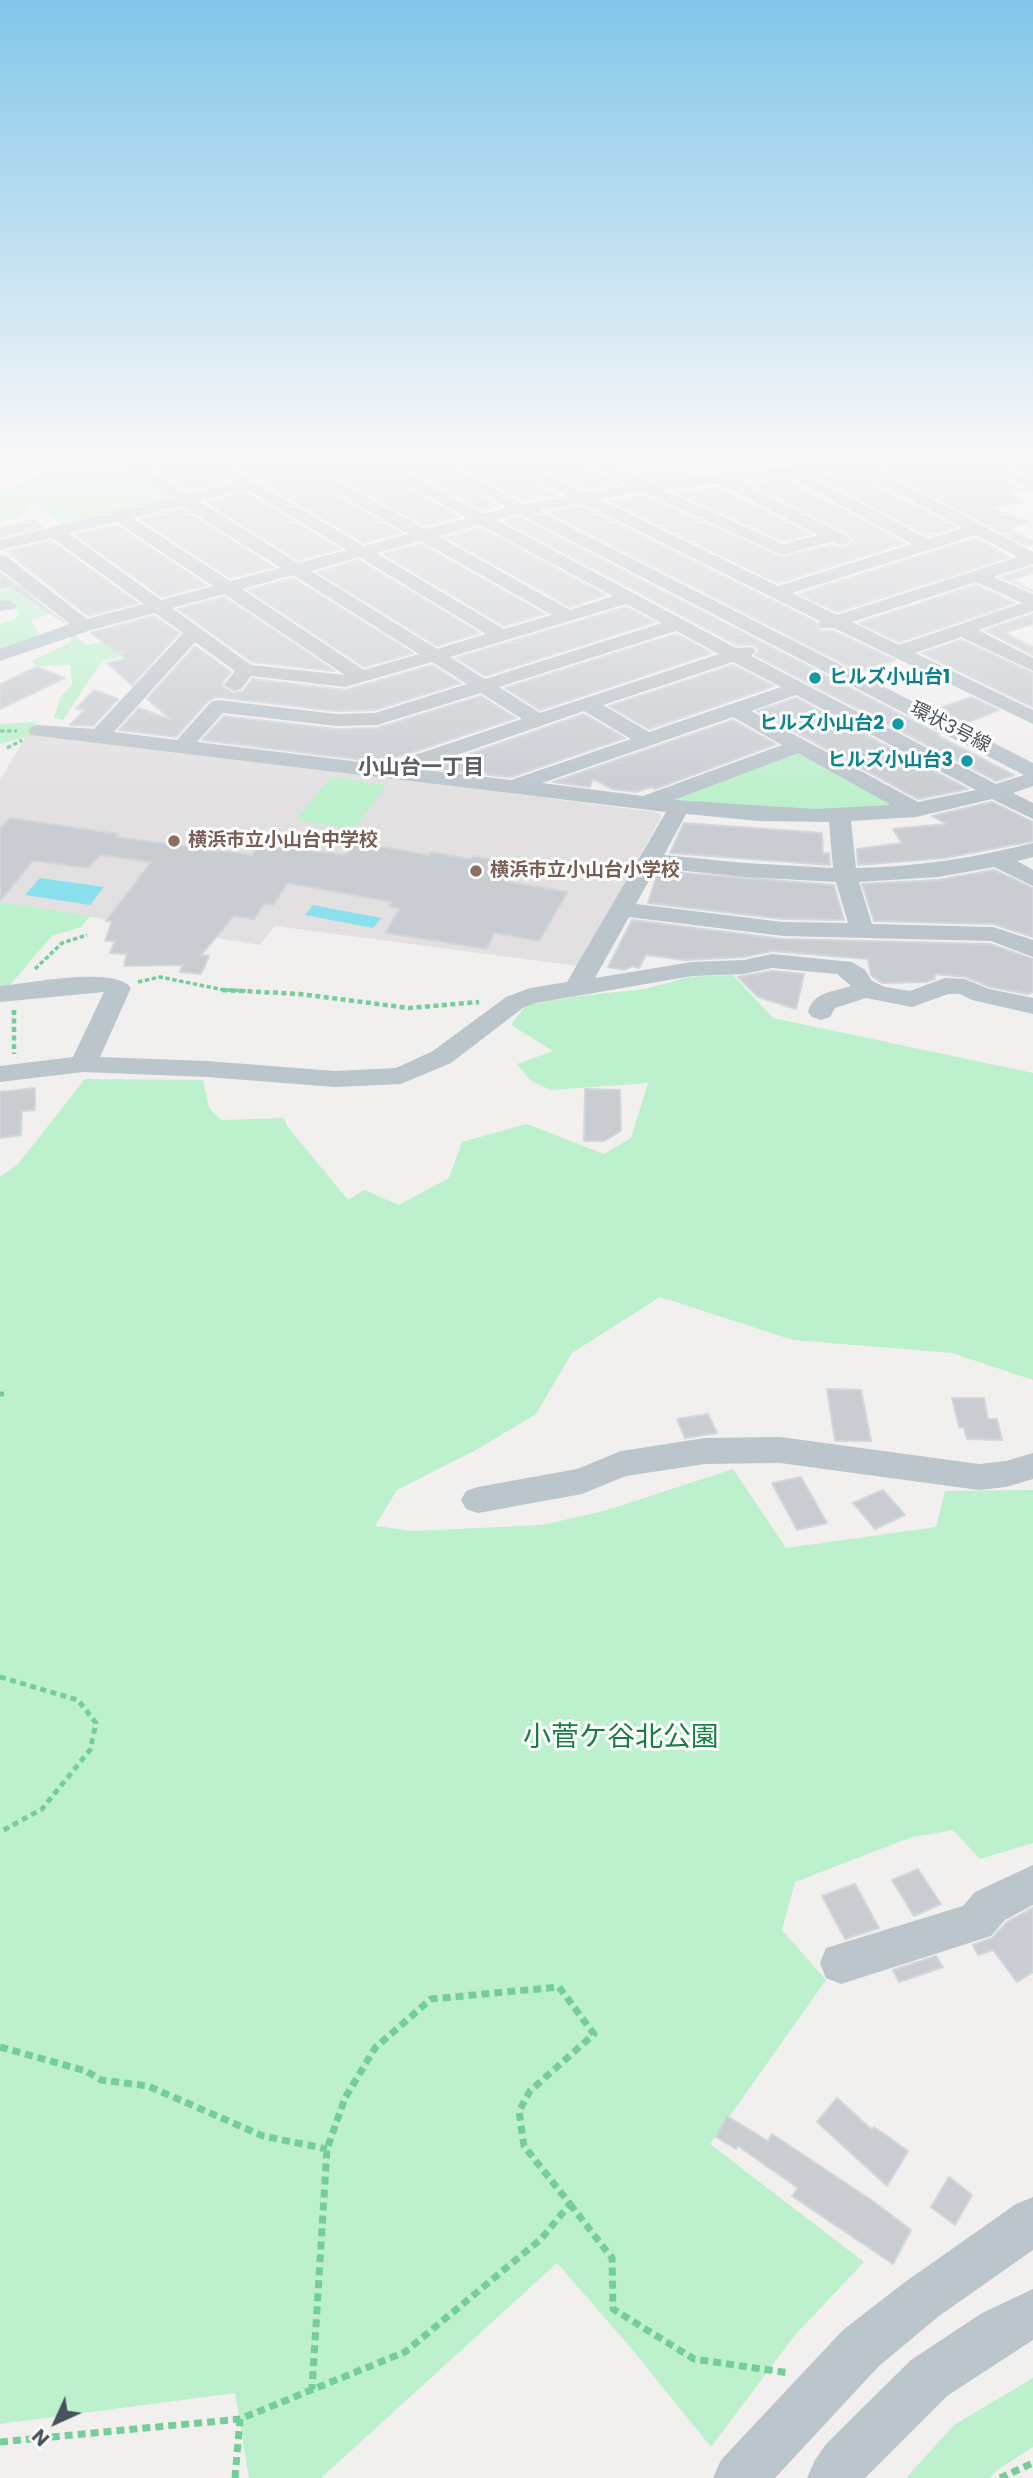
<!DOCTYPE html>
<meta charset="utf-8">
<style>
body{margin:0}
#map{position:relative;width:1033px;height:2478px;overflow:hidden;background:#f2efef;font-family:Poppins,sans-serif}
canvas{display:block}
.north{position:absolute;left:21px;top:2387px;width:70px;height:70px;-webkit-text-stroke:5px #fff;paint-order:stroke;rotate:225deg;font-size:19px;font-weight:700;line-height:28px;text-align:center;color:#47545d}
.north::after{content:'';display:block;margin:auto;width:24px;height:32px;background:#47545d;clip-path:polygon(50% 0,100% 100%,50% 72%,0 100%)}
</style>
<div id="map">
<canvas width="1033" height="2478"></canvas>
<div class="north">N</div>
</div>
<script>
const c = document.querySelector('canvas').getContext('2d');
c.lineJoin = 'round';
function paint(path, color) {
  c.fillStyle = color;
  c.fill(path, 'evenodd');
}
function strokePath(path, color, width, dash) {
  c.strokeStyle = color;
  c.lineWidth = width;
  c.lineCap = dash ? 'butt' : 'round';
  c.setLineDash(dash || []);
  c.stroke(path);
}
function label(font, color, halo, rows, align = 'center') {
  c.font = font + ' Poppins,"Noto Sans JP",sans-serif';
  c.lineWidth = 6;
  c.setLineDash([]);
  c.textBaseline = 'middle';
  c.strokeStyle = halo;
  c.fillStyle = color;
  for (const [text, x, y, turn = 0] of rows) {
    c.save();
    c.translate(x, y);
    c.rotate((+turn || 0) * Math.PI / 180);
    c.textAlign = isNaN(turn) ? turn : align;
    if (halo) c.strokeText(text, 0, 0);
    c.fillText(text, 0, 0);
    c.restore();
  }
}
const education = new Path2D(`
 M38,734L656,812L662,816L577,966L275,926L260,945L0,902V780L25,737Z`);
const green = new Path2D(`
 M87,456H131L138,462L145,481L175,499L63,526L35,504L20,518L0,523V488H8L46,473L0,468L66,464Z
 M592,456H805L819,464L646,482Z
 M22,586L52,613L31,620L38,632L35,638L0,650V624L13,620L19,614L17,609L0,603V592Z
 M146,633L124,656L102,661L63,720L54,718L60,698L72,684L70,665L36,666L32,661L71,642V636L74,635L86,645Z
 M34,722L39,726L38,734L0,744V724Z
 M794,751L802,752L894,806L840,813L677,804L671,797Z
 M331,777L387,785L353,829L296,820Z
 M0,902L90,916L81,927L52,936L9,986L0,988Z
 M733,975L773,1018L1033,1073V1380L952,1353L793,1340L660,1297L572,1353L536,1414L474,1451L397,1490L375,1526L414,1531L542,1525L604,1511L733,1469L786,1548L936,1527L945,1491L1033,1490V1843L980,1859L953,1830L912,1837L795,1882L782,1930L826,1980L710,2144L864,2262L795,2335L711,2447L631,2348L557,2263L321,2478H249L235,2393L0,2424V1177L18,1164L85,1079L203,1080L209,1108L221,1120L284,1118L287,1126L348,1200L364,1190L399,1205L449,1178L462,1142L527,1124L604,1154L631,1138L648,1083L551,1090L531,1081L517,1064L553,1051L511,1025L526,1005L581,996L645,989L689,977Z
 M1033,2378V2447L996,2471L990,2478H906L954,2425Z`);
const water = new Path2D(`
 M40,878L104,887L90,905L25,895Z
 M313,905L381,918L373,928L305,915Z`);
const building = new Path2D(`
 M182,456H190L227,482L188,491L152,468L177,462Z
 M216,456H272L401,533L364,543Z
 M298,456H354L460,517L425,526Z
 M381,456H409L500,506L484,511Z
 M437,456H489L559,495L524,501Z
 M517,456H562L620,484L586,489Z
 M948,456H964L1023,490L1007,493L1024,502L990,508L1030,522L1009,528L1033,541V544L1027,546L881,469L927,464L937,458Z
 M991,456L1014,458L1033,456V478Z
 M851,472L956,527L928,536L816,476Z
 M786,479L905,543L778,583L609,501L643,495L781,557L831,545L841,548L849,546L853,540L848,534L749,483Z
 M718,487L811,534L783,541L674,492Z
 M246,492L340,549L298,560L206,502Z
 M582,506L816,622L820,631H833L895,660L860,672L547,512Z
 M182,509L274,567L230,578L140,519Z
 M520,517L939,734L938,736L1014,775L996,781L755,655L759,651L755,645H737L504,521Z
 M33,520L44,527L0,537V528Z
 M116,525L207,585L162,597L74,534Z
 M480,528L606,595L570,607L445,537Z
 M976,538L1010,557L837,612L799,594Z
 M51,541L138,603L88,616L6,551Z
 M421,544L545,614L504,626L383,554Z
 M359,560L480,633L437,646L317,572Z
 M1032,567L1033,573L1012,580L1033,591L1000,577Z
 M0,572L64,622L8,587L0,589Z
 M293,578L413,653L364,667L248,590Z
 M976,585L1015,603L899,642L859,623Z
 M224,597L335,671L252,662L178,609Z
 M626,607L655,622L485,676L456,658Z
 M1033,614V624L1005,633L1033,647V655L985,630Z
 M154,616L179,633L132,685L107,663L125,659L121,655L126,650L118,653L91,633Z
 M676,634L712,653L540,710L505,688Z
 M961,640L1033,673V707L922,653Z
 M195,646L231,672L221,685L233,693L243,691L252,679L346,690L432,665L461,683L375,710L336,711L217,697L209,700L176,737L119,730L139,708L172,720L147,699Z
 M733,665L774,686L649,729L609,706Z
 M37,667L65,678L0,709V684Z
 M94,690L118,699L93,726L70,725L85,710L76,709Z
 M481,696L516,718L383,762L368,753L363,760L202,740L224,716L336,729L377,728Z
 M971,697L999,710L963,724L935,710Z
 M796,698L968,789L918,799L757,711Z
 M584,714L625,738L511,777L488,775L469,761L463,772L429,768Z
 M733,720L776,744L655,789L651,787L636,792L612,789L593,779L590,787L553,782Z
 M992,802L1033,822V841L945,858L858,865L857,849L902,843L893,829L946,824L932,816Z
 M10,818L118,834L116,837L252,855L260,844L346,855L356,842L429,855L431,852L471,859L473,856L516,863L505,881L568,892L539,941L495,933L486,949L385,933L400,908L389,906L392,902L288,883L273,905L264,904L254,919L234,916L201,955L209,956L201,974L180,972L183,965L124,966L127,954L110,953L115,941H105L112,921H106L151,862L100,855L88,868L33,861L0,901V828Z
 M684,823L822,833L823,854L829,853L830,865L670,853Z
 M994,870L1033,888V937L993,924L874,921L862,884L938,880Z
 M658,871L834,885L844,920L783,919L648,903Z
 M632,920L783,939L990,944L1033,959V992L1028,994L990,987L966,977L934,974L935,979L926,982L882,983L871,975L868,959L772,951L744,957L685,960L646,955L639,968L632,966L625,970L608,967Z
 M772,971L804,974L796,1009L758,997L738,977Z
 M35,1088V1110L22,1111L21,1135L0,1138V1092Z
 M585,1089L620,1090L621,1131L604,1141H584Z
 M827,1389L861,1390L871,1441H835Z
 M952,1398H984L988,1419H997L1002,1440L967,1439L964,1428L959,1427Z
 M708,1414L717,1433L685,1438L677,1419Z
 M801,1477L827,1523L797,1530L772,1483Z
 M883,1490L905,1515L875,1529L853,1503Z
 M918,1869L941,1904L914,1916L892,1880Z
 M855,1884L879,1928L845,1939L822,1896Z
 M1033,1908V1972L1017,1982L993,1950L978,1955L973,1945L992,1938L1007,1922Z
 M936,1956L943,1967L899,1982L893,1970Z
 M837,2098L872,2130L874,2127L908,2151L887,2186L817,2122Z
 M727,2116L768,2141L772,2134L877,2204L911,2230L893,2264L792,2196L798,2188L738,2146L736,2149L716,2137Z
 M949,2177L972,2195L955,2225L931,2207Z`);
const pathFar3 = new Path2D(`
 M0,731H17
 M7,748L22,740
 M35,969L62,943L87,935
 M138,982L160,977L224,990L251,991`);
const pathFar2 = new Path2D(`
 M222,990L300,994L409,1008L479,1002
 M14,1010V1054`);
const pathFar1 = new Path2D(`
 M0,1394H4
 M0,1677L78,1700L96,1723L90,1750L42,1809L0,1832`);
const path = new Path2D(`
 M0,2047L86,2071L101,2080L148,2086L263,2136L327,2149
 M570,2204L612,2258L613,2309L694,2359L789,2373
 M0,2442L240,2419
 M235,2478L240,2419L405,2352L541,2239L570,2204L524,2146L519,2111L530,2091L594,2034L559,1987L431,1999L375,2048L345,2098L327,2149L312,2389
 M1000,2478L1033,2463`);
const minor = new Path2D(`
 M151,456H179L176,459L145,467L188,494L234,483L192,456H211L364,546L408,534L274,456H293L425,529L467,518L356,456H376L484,514L507,507L411,456H431L524,504L567,496L491,456H511L586,492L628,485L570,456H591L647,482L885,456H935L927,461L872,467L1033,552V564L993,577L1033,594V611L978,630L1033,658V671L961,637L915,653L1033,710V724L834,628H820L818,624L820,621L582,503L539,511L1033,763V786L1013,793L1033,803V819L992,799L916,817L851,821L856,868C917,867 974,858 1033,843V857L1017,861L1033,870V886L994,867L938,877L859,882L872,924L993,927L1033,940V957L991,941L783,936L629,917L595,978L692,962L744,960L772,954L852,962L865,970L872,981L885,987L910,991L945,978L965,979L989,989L1033,998V1014L972,1000L960,994H948L912,1007L866,998L835,1008L830,1017L821,1020L812,1017L808,1012C813,992 833,992 851,986L837,974L772,968L744,974L692,976L536,1003L524,1007L451,1063L401,1084L335,1087L207,1077L83,1072L0,1082V1066L73,1057L104,992L0,1002V986C27,984 115,965 131,988L100,1057L207,1061L335,1071L396,1068L433,1051L506,997L530,988L567,982L666,812L31,735L28,731L31,727L38,725L94,729L183,633L155,613L91,630L0,661V649L70,624L0,569V555L6,556L87,619L144,604L52,538L0,550V540L172,498L124,465L126,462ZM852,469L963,528L928,539L807,474ZM787,476L912,544L778,586L601,500L643,492L782,555L831,542L841,545L847,544L850,540L847,536L740,481ZM719,484L818,535L783,544L664,490ZM246,489L347,550L298,563L199,501ZM182,506L281,568L230,581L133,518ZM520,514L1024,775L996,784L751,656L756,651L753,647L736,648L497,520ZM117,522L213,586L161,600L68,533ZM480,525L613,596L570,610L438,536ZM976,535L1018,557L837,615L792,593ZM421,541L552,615L504,629L376,553ZM359,557L486,634L437,649L311,571ZM293,575L419,654L364,670L242,589ZM976,582L1022,603L899,645L852,622ZM224,594L345,675L251,665L172,608ZM626,604L662,623L485,679L450,657ZM676,631L719,654L540,713L499,687ZM195,642L235,671L224,685L234,691L241,689L251,676L345,687L432,662L467,684L375,713L336,714L218,700L211,702L177,740L114,732ZM733,662L781,687L649,732L603,705ZM481,693L522,719L385,765L197,742L223,713L336,726L377,725ZM796,695L976,790L918,802L751,711ZM584,711L631,739L511,780L416,769ZM733,717L782,745L643,796L542,783ZM798,753L891,805L815,809L674,800ZM686,814L759,821L829,822L833,868L745,863L664,855ZM656,868L745,877L836,882L848,923L783,922L636,904Z
 M966,456H986L1033,481V492Z
 M8,600L17,605L14,609L0,611V601Z
 M780,1437L979,1464L1006,1461L1033,1453V1479L1006,1487L979,1490L780,1463L705,1464L626,1476L582,1494L478,1513L466,1509L461,1500L466,1491L478,1487L577,1469L621,1451L705,1438Z
 M1033,1865V1905L1005,1920L991,1936L841,1984L826,1978L820,1963L826,1948L963,1906L975,1892Z
 M1033,2197V2250L939,2316L879,2366L775,2478H713L721,2460L843,2330L905,2282L1016,2204Z
 M1033,2289V2340L947,2396L865,2478H807L815,2460L826,2444L911,2360L982,2313Z`);
const markers = [
 [815,678,7,"#0f9aa8"],
 [898,724,7,"#0f9aa8"],
 [967,761,7,"#0f9aa8"],
 [174,841,7,"#8d6e63"],
 [476,871,7,"#8d6e63"]
];
const farCulturenames = [
 ["ヒルズ小山台1",829,678,"left"],
 ["ヒルズ小山台2",884,724],
 ["ヒルズ小山台3",953,761]
];
const farStreetnames = [
 ["環状3号線",950,728,27]
];
const farEducationnames = [
 ["横浜市立小山台中学校",188,841],
 ["横浜市立小山台小学校",490,871]
];
const farNeighbourhoodnames = [
 ["小山台一丁目",421,769]
];
const nearParknames = [
 ["小菅ケ谷北公園",621,1739]
];
paint(education, '#e3e0e1');
paint(green, '#bdf0cc');
paint(water, '#8ae1ed');
paint(building, '#c9cdd2');
strokePath(building, '#d3d6db', 2);
strokePath(pathFar3, '#75ce9a', 3.5, [4.5, 2.5]);
strokePath(pathFar2, '#75ce9a', 4.5, [5, 3.5]);
strokePath(pathFar1, '#75ce9a', 5, [6, 4.5]);
strokePath(path, '#75ce9a', 7, [8, 5]);
paint(minor, '#bbc5cc');
const sky = c.createLinearGradient(0, 0, 0, 803);
sky.addColorStop(0, '#82c6ea');
sky.addColorStop(0.57, '#f9f8f8');
sky.addColorStop(1, '#f9f8f800');
c.fillStyle = sky;
c.fillRect(0, 0, 1033, 803);
for (const [x, y, r, color] of markers) {
  const dot = new Path2D();
  dot.arc(x, y, r, 0, 2 * Math.PI);
  c.fillStyle = color;
  c.fill(dot);
  strokePath(dot, '#fff', 2.5);
}
label('bold 19px', '#0d838f', '#fff', farCulturenames, 'right');
label('19px', '#47545d', '#fff', farStreetnames);
label('bold 19px', '#785e54', '#fff', farEducationnames, 'left');
label('bold 21px', '#5c6064', '#fff', farNeighbourhoodnames);
label('28px', '#168041', '#fff', nearParknames);
</script>
